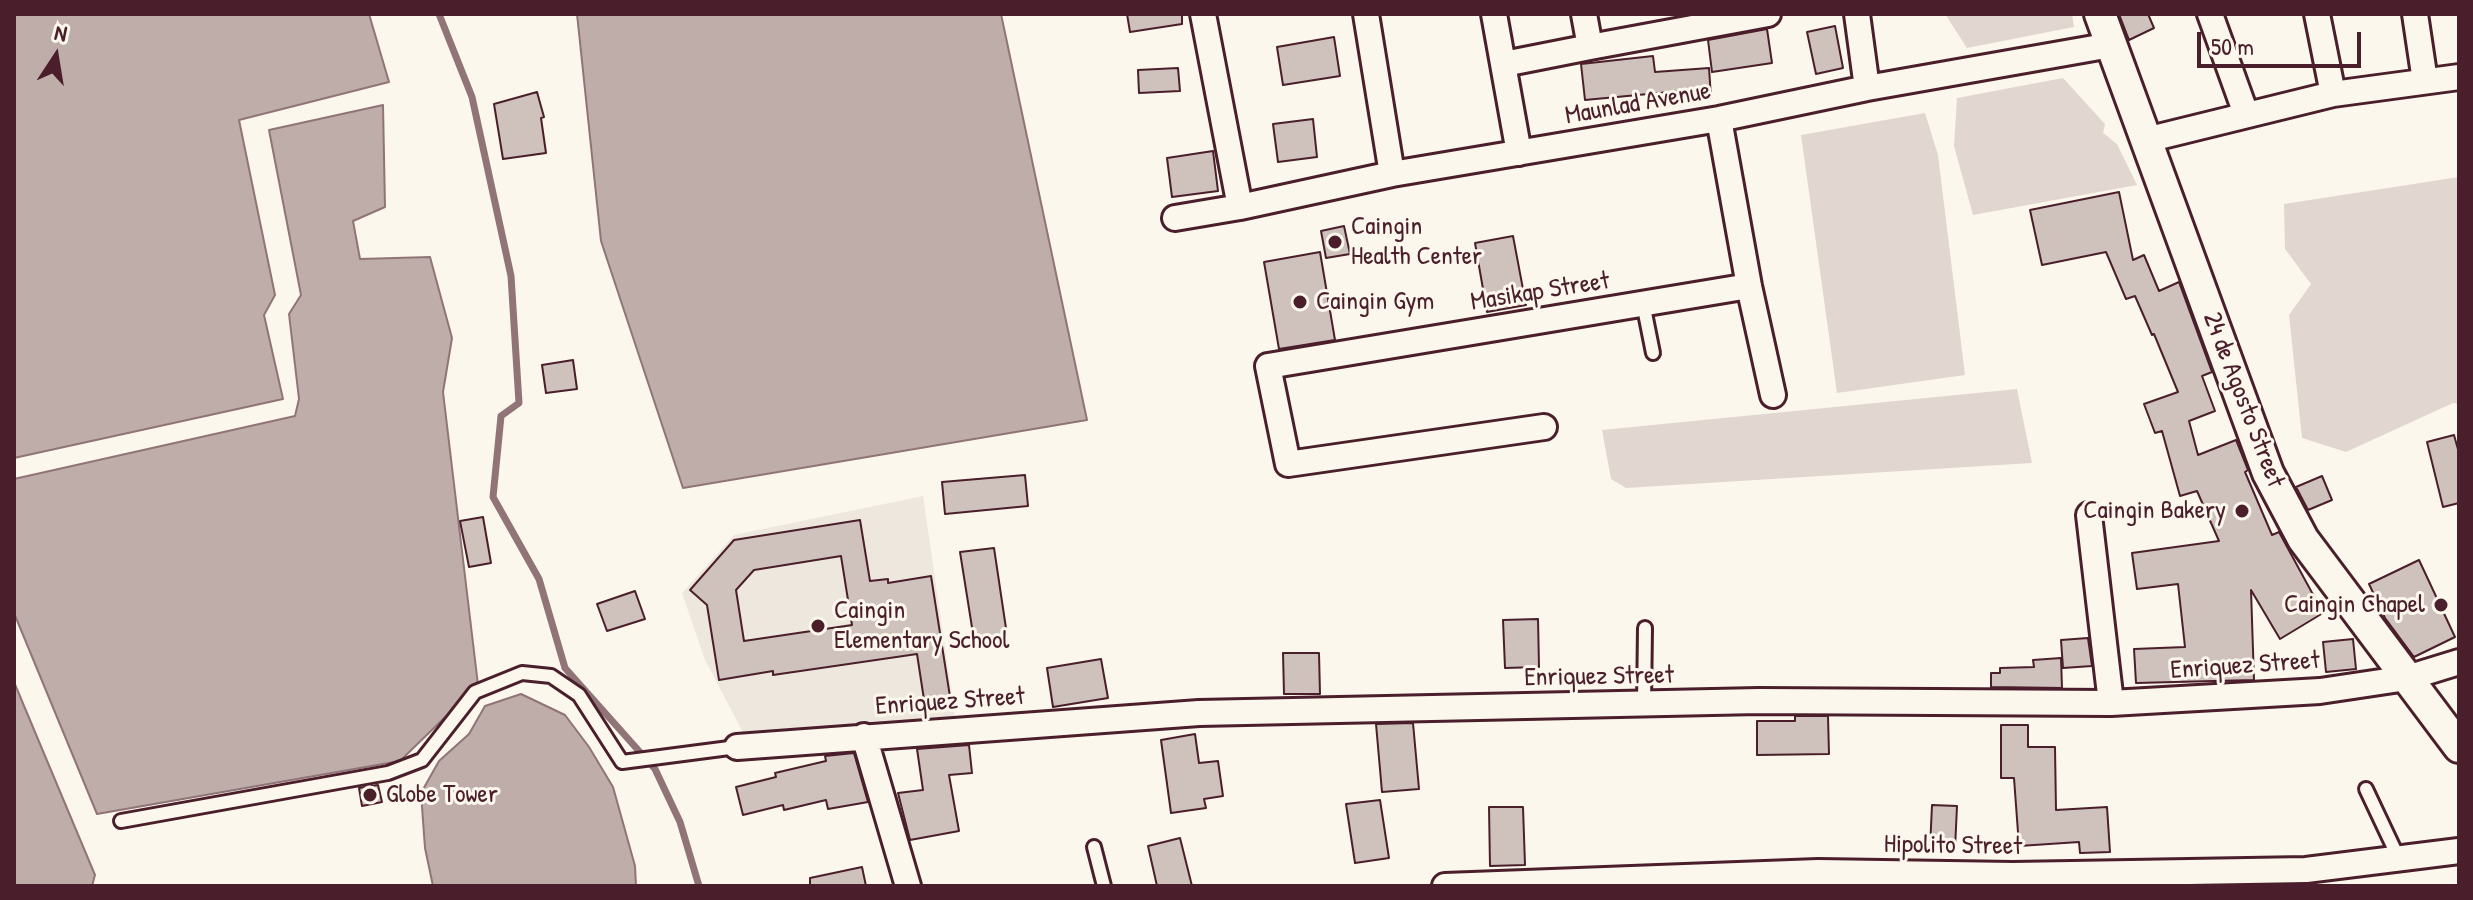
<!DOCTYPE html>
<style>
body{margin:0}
#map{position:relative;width:2473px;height:900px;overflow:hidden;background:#fbf7ec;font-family:"Patrick Hand",sans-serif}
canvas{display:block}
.frame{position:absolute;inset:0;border:16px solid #4a1f2b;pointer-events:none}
.north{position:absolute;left:16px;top:16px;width:80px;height:80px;-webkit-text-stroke:6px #fbf7ec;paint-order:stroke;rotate:12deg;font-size:22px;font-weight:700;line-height:32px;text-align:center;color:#4a1f2b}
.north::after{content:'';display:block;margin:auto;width:28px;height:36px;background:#4a1f2b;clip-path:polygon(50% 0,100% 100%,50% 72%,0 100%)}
.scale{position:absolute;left:2197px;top:32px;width:164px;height:36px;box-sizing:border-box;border:4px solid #4a1f2b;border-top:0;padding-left:10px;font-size:24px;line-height:28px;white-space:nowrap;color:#4a1f2b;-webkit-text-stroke:6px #fbf7ec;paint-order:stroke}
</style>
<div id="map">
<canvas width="2473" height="900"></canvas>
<div class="frame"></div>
<div class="north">N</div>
<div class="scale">50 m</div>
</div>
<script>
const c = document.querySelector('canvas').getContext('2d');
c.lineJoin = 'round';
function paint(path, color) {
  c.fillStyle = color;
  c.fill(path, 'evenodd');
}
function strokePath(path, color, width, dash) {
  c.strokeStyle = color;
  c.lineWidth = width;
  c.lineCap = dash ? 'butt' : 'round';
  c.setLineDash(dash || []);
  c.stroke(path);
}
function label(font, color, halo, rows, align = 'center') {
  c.font = font + ' "Patrick Hand",sans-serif';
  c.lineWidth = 6;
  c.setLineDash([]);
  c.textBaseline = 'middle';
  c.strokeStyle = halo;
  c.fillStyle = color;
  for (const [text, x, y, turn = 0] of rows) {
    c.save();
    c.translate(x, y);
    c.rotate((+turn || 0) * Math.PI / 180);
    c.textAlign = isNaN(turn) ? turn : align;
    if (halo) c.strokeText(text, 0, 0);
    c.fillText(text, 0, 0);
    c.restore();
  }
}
const built = new Path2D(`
 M923,496L955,717L745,736L705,660L682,593L734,535Z`);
const green = new Path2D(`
 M1945,14H2072L2074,27L1967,48Z
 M2063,78L2105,124L2103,133L2117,144L2137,185L1973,215L1954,146L1957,98Z
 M1925,113L1938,155L1965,375L1837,393L1801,135Z
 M2459,177V404L2453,403L2346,452L2302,438L2289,315L2311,284L2285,249L2284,204Z
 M2017,389L2032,463L1626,488L1611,479L1602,430Z`);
const water = new Path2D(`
 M14,14H369L389,82L239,120L275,295L264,315L283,399L14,458Z
 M577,14H1001L1087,420L683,488L601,241Z
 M383,105L385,207L353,221L360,259L430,257L452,338L443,392L478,685L400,761L97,814L14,613V479L295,416L299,399L289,314L301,295L269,130Z
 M14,682L95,875L92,886H14Z
 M521,694L565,715L589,747L613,787L635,866L636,886H433L425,848L421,793L439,761L469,734L485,706Z`);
const stream = new Path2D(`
 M439,14L472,97L511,276L519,403L501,416L493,497L539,579L565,668L655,769L680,822L699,886`);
const building = new Path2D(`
 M1127,14H1182V24L1130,32Z
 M2119,14H2148L2154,28L2129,40Z
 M1835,26L1843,68L1816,74L1807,32Z
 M1767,29L1772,63L1712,72L1708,40Z
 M1334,37L1340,76L1283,85L1277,47Z
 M1653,56L1655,72L1709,68L1711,97L1681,100L1680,91L1585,100L1581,64Z
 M1178,68L1180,91L1139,93L1138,70Z
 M537,92L544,117L541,118L546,153L503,159L494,104Z
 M1313,119L1317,157L1278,162L1273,124Z
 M1213,151L1218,191L1172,197L1167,158Z
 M2119,192L2133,260L2144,255L2159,291L2179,282L2212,372L2202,376L2215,411L2189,421L2198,455L2236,440L2248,470L2245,472L2272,535L2279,532L2323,613L2280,639L2251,590L2254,680L2136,683L2134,649L2185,647L2178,584L2137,589L2132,553L2219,541L2197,491L2180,496L2162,431L2155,433L2144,404L2178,392L2154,334L2152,335L2135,296L2126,299L2106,252L2042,265L2030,210Z
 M1344,226L1350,254L1326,258L1321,231Z
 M1513,236L1526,305L1487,312L1475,243Z
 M1320,252L1335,340L1279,349L1264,262Z
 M573,360L577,389L546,393L542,365Z
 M2454,435L2459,453V503L2443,507L2427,442Z
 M1025,475L1028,506L945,514L942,482Z
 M2322,476L2332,500L2308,510L2296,487Z
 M483,517L491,563L469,567L460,521Z
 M860,520L870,581L888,579V583L931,576L951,703L925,706L917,654L773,675V671L719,680L707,605L690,590L734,540ZM841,556L852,625L744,641L736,590L754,570Z
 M994,548L1007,635L974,640L960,552Z
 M2419,560L2455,637L2414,657L2385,618L2369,584Z
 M635,591L645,619L607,631L597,604Z
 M1538,619L1539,667L1505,668L1503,620Z
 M2088,638L2092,666L2063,668L2061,640Z
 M2353,639L2356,669L2326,672L2323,642Z
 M1283,653H1319L1320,694H1284Z
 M2061,658L2062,688L1991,687V673H2000V668L2034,667L2033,660Z
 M1101,659L1108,698L1053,707L1047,668Z
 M1795,716H1828L1829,754L1757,755V721H1795Z
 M1413,723L1419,789L1382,792L1376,724Z
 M2001,725H2028V747H2055L2056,810L2107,807L2110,852L2080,853L2079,842L2019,846L2014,778H2001Z
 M1195,734L1199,763L1218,761L1223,796L1204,799L1206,808L1171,813L1161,740Z
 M969,745L972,773L949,775L959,831L910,840L898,793L923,790L917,749Z
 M854,753L868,802L828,809L826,800L784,810L783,805L743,815L736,787L776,777L775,773L826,761L825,756Z
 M378,785L382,802L362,806L359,788Z
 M1380,800L1389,858L1355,863L1346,804Z
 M1932,805L1957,806L1955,849L1930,848Z
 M1489,807H1523L1525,865L1490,866Z
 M1180,838L1192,886H1157L1148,846Z
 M862,867L866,886H810V878Z`);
const service = new Path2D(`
 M1643,303L1653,353
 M1644,704L1645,628
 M2366,789L2399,859
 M121,821L388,773L422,760L475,692L522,673L551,676L579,695L622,762L737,747
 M1094,847L1104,886`);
const minor = new Path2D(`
 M1203,14L1240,207
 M1366,14L1392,174
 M1494,14L1519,153
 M1584,14L1590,47L1768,14
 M1857,14L1867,88
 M2210,14L2246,114
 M2317,14L2333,94
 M2415,14L2425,81
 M1504,64L1590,47
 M1719,119L1749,286L1773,395
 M2146,140L2333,94L2459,77
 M1175,218L1240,207L1392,174L1719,119L1867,88L2111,45
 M1544,427L1288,464L1268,366L1749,286
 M2089,515L2111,703
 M864,736L908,886
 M737,747L1199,713L1759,701L2111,703L2320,691L2407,678L2459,662
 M1445,886L1818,872L2013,875L2306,870L2459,851`);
const tertiary = new Path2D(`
 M2100,14L2268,473L2303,539L2459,747`);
const markers = [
 [1335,242,8,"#4a1f2b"],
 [1300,302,8,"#4a1f2b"],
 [2242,511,8,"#4a1f2b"],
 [2441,605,8,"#4a1f2b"],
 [818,626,8,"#4a1f2b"],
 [370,795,8,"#4a1f2b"]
];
const streetNames = [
 ["Maunlad Avenue",1638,104,-10],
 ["Masikap Street",1540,292,-9],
 ["24 de Agosto Street",2243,400,69],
 ["Enriquez Street",2245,666,-4],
 ["Enriquez Street",1599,677,-1],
 ["Enriquez Street",950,702,-4],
 ["Hipolito Street",1953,846,1]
];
const poiNames = [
 ["Caingin",1351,227],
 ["Health Center",1351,257],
 ["Caingin Gym",1316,302],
 ["Caingin Bakery",2226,511,"right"],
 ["Caingin Chapel",2425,605,"right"],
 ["Caingin",834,611],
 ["Elementary School",834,641],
 ["Globe Tower",386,795]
];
paint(built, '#eee7de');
paint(green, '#e2d7d0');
paint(water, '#bfadaa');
strokePath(water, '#907477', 2);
strokePath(stream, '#907477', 7);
paint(building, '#cfc2bc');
strokePath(building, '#4a1f2b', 2);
strokePath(service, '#4a1f2b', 18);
strokePath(minor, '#4a1f2b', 30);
strokePath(tertiary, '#4a1f2b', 36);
strokePath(service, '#fbf7ec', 12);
strokePath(minor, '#fbf7ec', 24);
strokePath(tertiary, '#fbf7ec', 30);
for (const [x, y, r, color] of markers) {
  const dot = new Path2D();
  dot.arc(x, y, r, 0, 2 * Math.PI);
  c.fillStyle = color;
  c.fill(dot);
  strokePath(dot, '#fbf7ec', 3);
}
label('26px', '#4a1f2b', '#fbf7ec', streetNames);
label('26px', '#4a1f2b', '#fbf7ec', poiNames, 'left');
</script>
